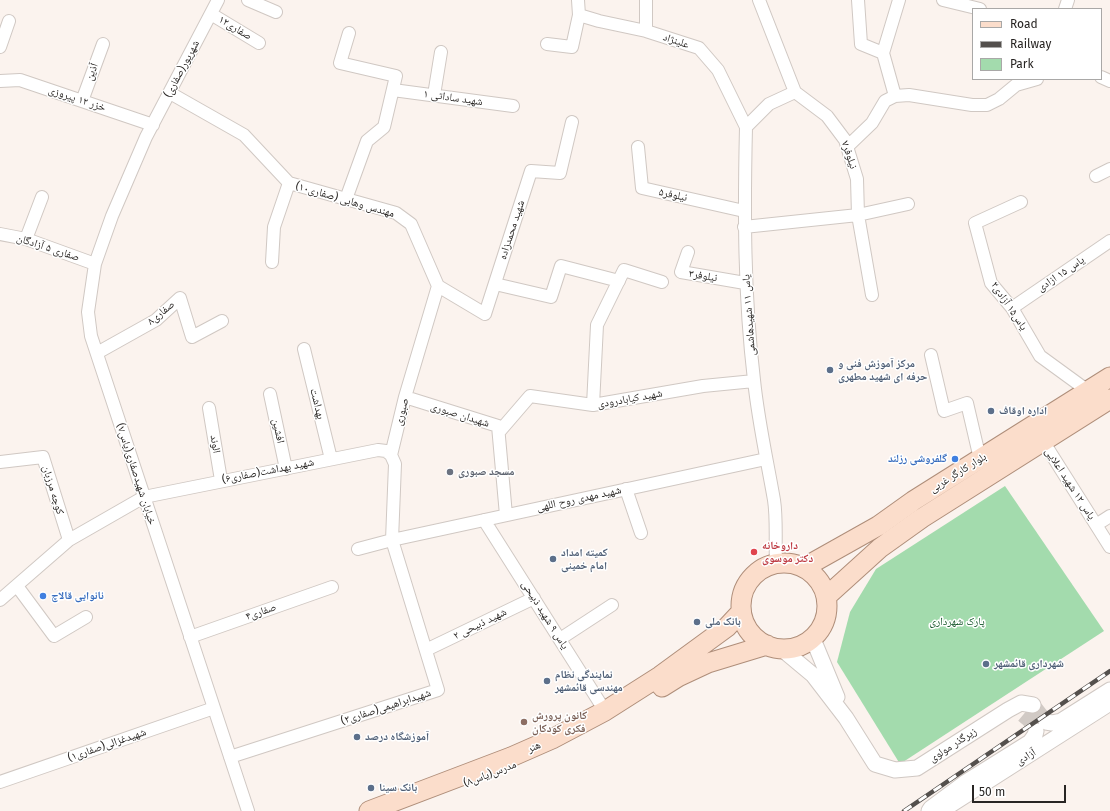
<!DOCTYPE html>
<meta charset="utf-8">
<style>
body{margin:0}
#map{position:relative;width:1110px;height:811px;overflow:hidden;background:#fbf3ee;font-family:"Fira Sans",sans-serif}
canvas{display:block}
.legend{position:absolute;left:972px;top:8px;width:130px;height:72px;box-sizing:border-box;background:#fff;border:1px solid #a9a8a7;margin:0;padding:5px 7px;list-style:none;font-size:12px;color:#282523}
.legend li{display:flex;align-items:center;gap:8px;height:20px}
.legend b{width:20px;border:1px solid #a9a8a7}
.scale{position:absolute;left:972px;top:785px;width:94px;height:18px;box-sizing:border-box;border:2px solid #282523;border-top:0;padding-left:5px;font-size:12px;line-height:14px;white-space:nowrap;color:#282523;-webkit-text-stroke:3px #fff;paint-order:stroke}
</style>
<div id="map">
<canvas width="1110" height="811"></canvas>
<ul class="legend">
<li><b style="height:5px;background:#fbddcb"></b>Road</li>
<li><b style="height:5px;background:#54504d"></b>Railway</li>
<li><b style="height:11px;background:#a3dbad"></b>Park</li>
</ul>
<div class="scale">50 m</div>
</div>
<script>
const c = document.querySelector('canvas').getContext('2d');
c.lineJoin = 'round';
function paint(path, color) {
  c.fillStyle = color;
  c.fill(path, 'evenodd');
}
function strokePath(path, color, width, dash) {
  c.strokeStyle = color;
  c.lineWidth = width;
  c.lineCap = dash ? 'butt' : 'round';
  c.setLineDash(dash || []);
  c.stroke(path);
}
function label(font, color, halo, rows, align = 'center') {
  c.font = font + ' "Fira Sans","Noto Naskh Arabic",sans-serif';
  c.lineWidth = 3;
  c.setLineDash([]);
  c.textBaseline = 'middle';
  c.strokeStyle = halo;
  c.fillStyle = color;
  for (const [text, x, y, turn = 0] of rows) {
    c.save();
    c.translate(x, y);
    c.rotate((+turn || 0) * Math.PI / 180);
    c.textAlign = isNaN(turn) ? turn : align;
    if (halo) c.strokeText(text, 0, 0);
    c.fillText(text, 0, 0);
    c.restore();
  }
}
const green = new Path2D(`
 M1005,486L1104,631L900,764L837,662L850,612L876,569Z`);
const tertiaryTunnel = new Path2D(`
 M1033,705L1046,722
 M1023,715L1029,720L1036,731`);
const minor = new Path2D(`
 M218,0L146,137L112,216L95,264L88,312L91,336L248,811
 M248,0L276,12
 M578,0L579,15L599,21L646,31L699,48L718,70L746,127
 M646,0V31
 M759,0L795,92
 M858,0L861,44L883,53
 M943,0L980,9
 M1065,9L1068,0
 M211,14L259,43
 M547,44L572,47L579,15
 M0,47L9,21
 M1101,77L1110,81
 M0,81L20,80L153,125
 M393,90L513,106
 M795,92L827,116L845,140L857,179L858,215L872,295
 M170,93L244,135L289,183L396,213L411,224L438,286
 M434,95L441,52
 M895,96L883,53L899,0
 M82,101L103,44
 M638,147L642,188L744,211
 M847,147L872,123L885,101L895,96L909,95L972,105H987L999,99L1016,85L1037,79
 M1096,176L1110,169
 M346,199L367,141L384,127L396,76L340,63L349,33
 M1021,202L975,223L991,283L1012,308L1040,356L1088,391
 M744,227L858,215L908,204
 M0,234L26,239L95,264
 M26,239L42,197
 M688,252L681,272L745,283
 M272,262L274,227L289,183
 M495,284L551,297L561,266L619,281
 M438,286L485,314L531,171L560,173L572,122
 M1012,308L1110,241
 M304,349L331,459
 M97,353L156,320L180,298L192,337L222,321
 M931,355L944,411L967,403L980,459
 M270,394L286,469
 M405,397L498,426L506,515
 M593,405L597,325L624,270L662,282
 M209,408L221,480
 M499,432L530,396L593,405L703,386L754,381
 M1043,441L1110,547
 M0,462L43,457L69,540
 M626,489L641,533
 M484,520L605,711
 M1096,525L1110,516
 M358,549L392,540L766,459
 M776,563C775,543 777,519 774,500C767,460 758,420 754,380C744,296 744,212 746,127L769,104L795,92
 M17,586L54,636L86,617
 M0,600L69,540L144,497L378,450L386,451L391,455
 M190,637L332,587
 M560,639L612,605
 M426,650L534,598
 M230,757L438,690L392,540L395,464L391,455L405,397L438,286
 M0,782L214,708`);
const tertiary = new Path2D(`
 M813,639L837,697
 M783,650L813,675L846,718L875,764L895,770L917,768L1008,710L1021,703L1033,705
 M1046,722L1052,723L1061,721L1110,690
 M929,811L931,808L966,782L1030,742L1035,735L1036,731
 M941,811L1110,703`);
const primary = new Path2D(`
 M741 606a43 43 0 1 1 86 0a43 43 0 1 1-86 0Z
 M805,567L878,526L913,501L1110,377
 M827,596L880,548L922,518L1110,399
 M662,687L678,677L708,663L767,645
 M369,811L511,757L552,739L605,711L660,676L727,627L741,612`);
const rail = new Path2D(`
 M904,811L1110,671`);
const markers = [
 [830,370,4,"#5c6f8a"],
 [991,411,4,"#5c6f8a"],
 [955,459,4,"#3f7fe0"],
 [450,472,4,"#6b7280"],
 [754,552,4,"#e0444e"],
 [553,559,4,"#5c6f8a"],
 [43,596,4,"#3f7fe0"],
 [697,622,4,"#5c6f8a"],
 [986,664,4,"#5c6f8a"],
 [547,681,4,"#5c6f8a"],
 [524,722,4,"#8d6e63"],
 [357,737,4,"#5c6f8a"],
 [371,788,4,"#5c6f8a"]
];
const streetNames = [
 ["صفاری۱۲",235,28,31],
 ["علینژاد",676,41,18],
 ["شهریور(صفاری)",182,69,-62],
 ["آذین",92,72,-70],
 ["شهید ساداتی ۱",453,98,8],
 ["خزر ۱۲ پیروزی",77,99,18],
 ["نیلوفر۷",849,155,71],
 ["نیلوفر۵",673,195,12],
 ["مهندس وهابی (صفاری۱۰)",345,200,16],
 ["شهید محمدزاده",512,230,-72],
 ["صفاری ۵ آزادگان",48,248,18],
 ["یاس ۱۵ ازادی",1061,274,-34],
 ["نیلوفر۳",703,276,9],
 ["یاس۱۵ آزادی۲",1009,306,56],
 ["صفاری۸",161,313,-39],
 ["یاس ۱۱ شهیدهاشمی",749,315,-94],
 ["شهید کیابادرودی",630,399,-10],
 ["بهداشت",317,404,76],
 ["صبوری",402,412,-75],
 ["شهیدان صبوری",460,415,17],
 ["افشین",278,431,78],
 ["الوند",215,444,80],
 ["شهید بهداشت(صفاری۶)",268,471,-11],
 ["بلوار کارگر غربی",958,473,-32],
 ["خیابان شهیدصفاری(یاس۷)",136,474,72],
 ["یاس ۱۲ شهید اعلایی",1070,484,57],
 ["کوچه مرزبان",53,490,73],
 ["شهید مهدی روح اللهی",579,499,-12],
 ["صفاری۴",261,612,-19],
 ["یاس ۹ شهید ذبیحی",545,615,58],
 ["شهید ذبیحی ۲",480,624,-26],
 ["شهیدابراهیمی(صفاری۲)",386,707,-18],
 ["شهیدغزالی(صفاری۱)",107,745,-19],
 ["زیرگذر مولوی",953,745,-33],
 ["هنر",534,747,-24],
 ["آزادی",1026,757,-32],
 ["مدرس(یاس۸)",490,774,-21]
];
const serviceNames = [
 ["مرکز آموزش فنی و",838,364],
 ["حرفه ای شهید مطهری",838,377],
 ["اداره اوقاف",999,411],
 ["کمیته امداد",561,553],
 ["امام خمینی",561,566],
 ["بانک ملی",705,622],
 ["شهرداری قائمشهر",994,664],
 ["نمایندگی نظام",555,675],
 ["مهندسی قائمشهر",555,688],
 ["آموزشگاه درصد",365,737],
 ["بانک سینا",379,788]
];
const shopNames = [
 ["گلفروشی رزلند",947,459],
 ["نانوایی قالاچ",51,596,"left"]
];
const worshipNames = [
 ["مسجد صبوری",458,472]
];
const healthNames = [
 ["داروخانه",762,546],
 ["دکتر موسوی",762,559]
];
const parkNames = [
 ["پارک شهرداری",957,622]
];
const educationNames = [
 ["کانون پرورش",532,716],
 ["فکری کودکان",532,729]
];
paint(green, '#a3dbad');
strokePath(tertiaryTunnel, '#d1cac5', 15, [15, 8]);
strokePath(minor, '#d0c8c3', 14);
strokePath(tertiary, '#d0c8c3', 17);
strokePath(primary, '#af8e7a', 21);
strokePath(minor, '#fff', 12);
strokePath(tertiary, '#fff', 15);
strokePath(primary, '#fbddcb', 19);
strokePath(rail, '#54504d', 4.5);
strokePath(rail, '#fff', 3, [9]);
for (const [x, y, r, color] of markers) {
  const dot = new Path2D();
  dot.arc(x, y, r, 0, 2 * Math.PI);
  c.fillStyle = color;
  c.fill(dot);
  strokePath(dot, '#fff', 1.5);
}
label('11px', '#282523', '#fff', streetNames);
label('bold 11px', '#4e5e75', '#fff', serviceNames, 'left');
label('bold 11px', '#366cbe', '#fff', shopNames, 'right');
label('bold 11px', '#5b616d', '#fff', worshipNames, 'left');
label('bold 11px', '#be3a42', '#fff', healthNames, 'left');
label('11px', '#145629', '#fff', parkNames);
label('bold 11px', '#785e54', '#fff', educationNames, 'left');
</script>
